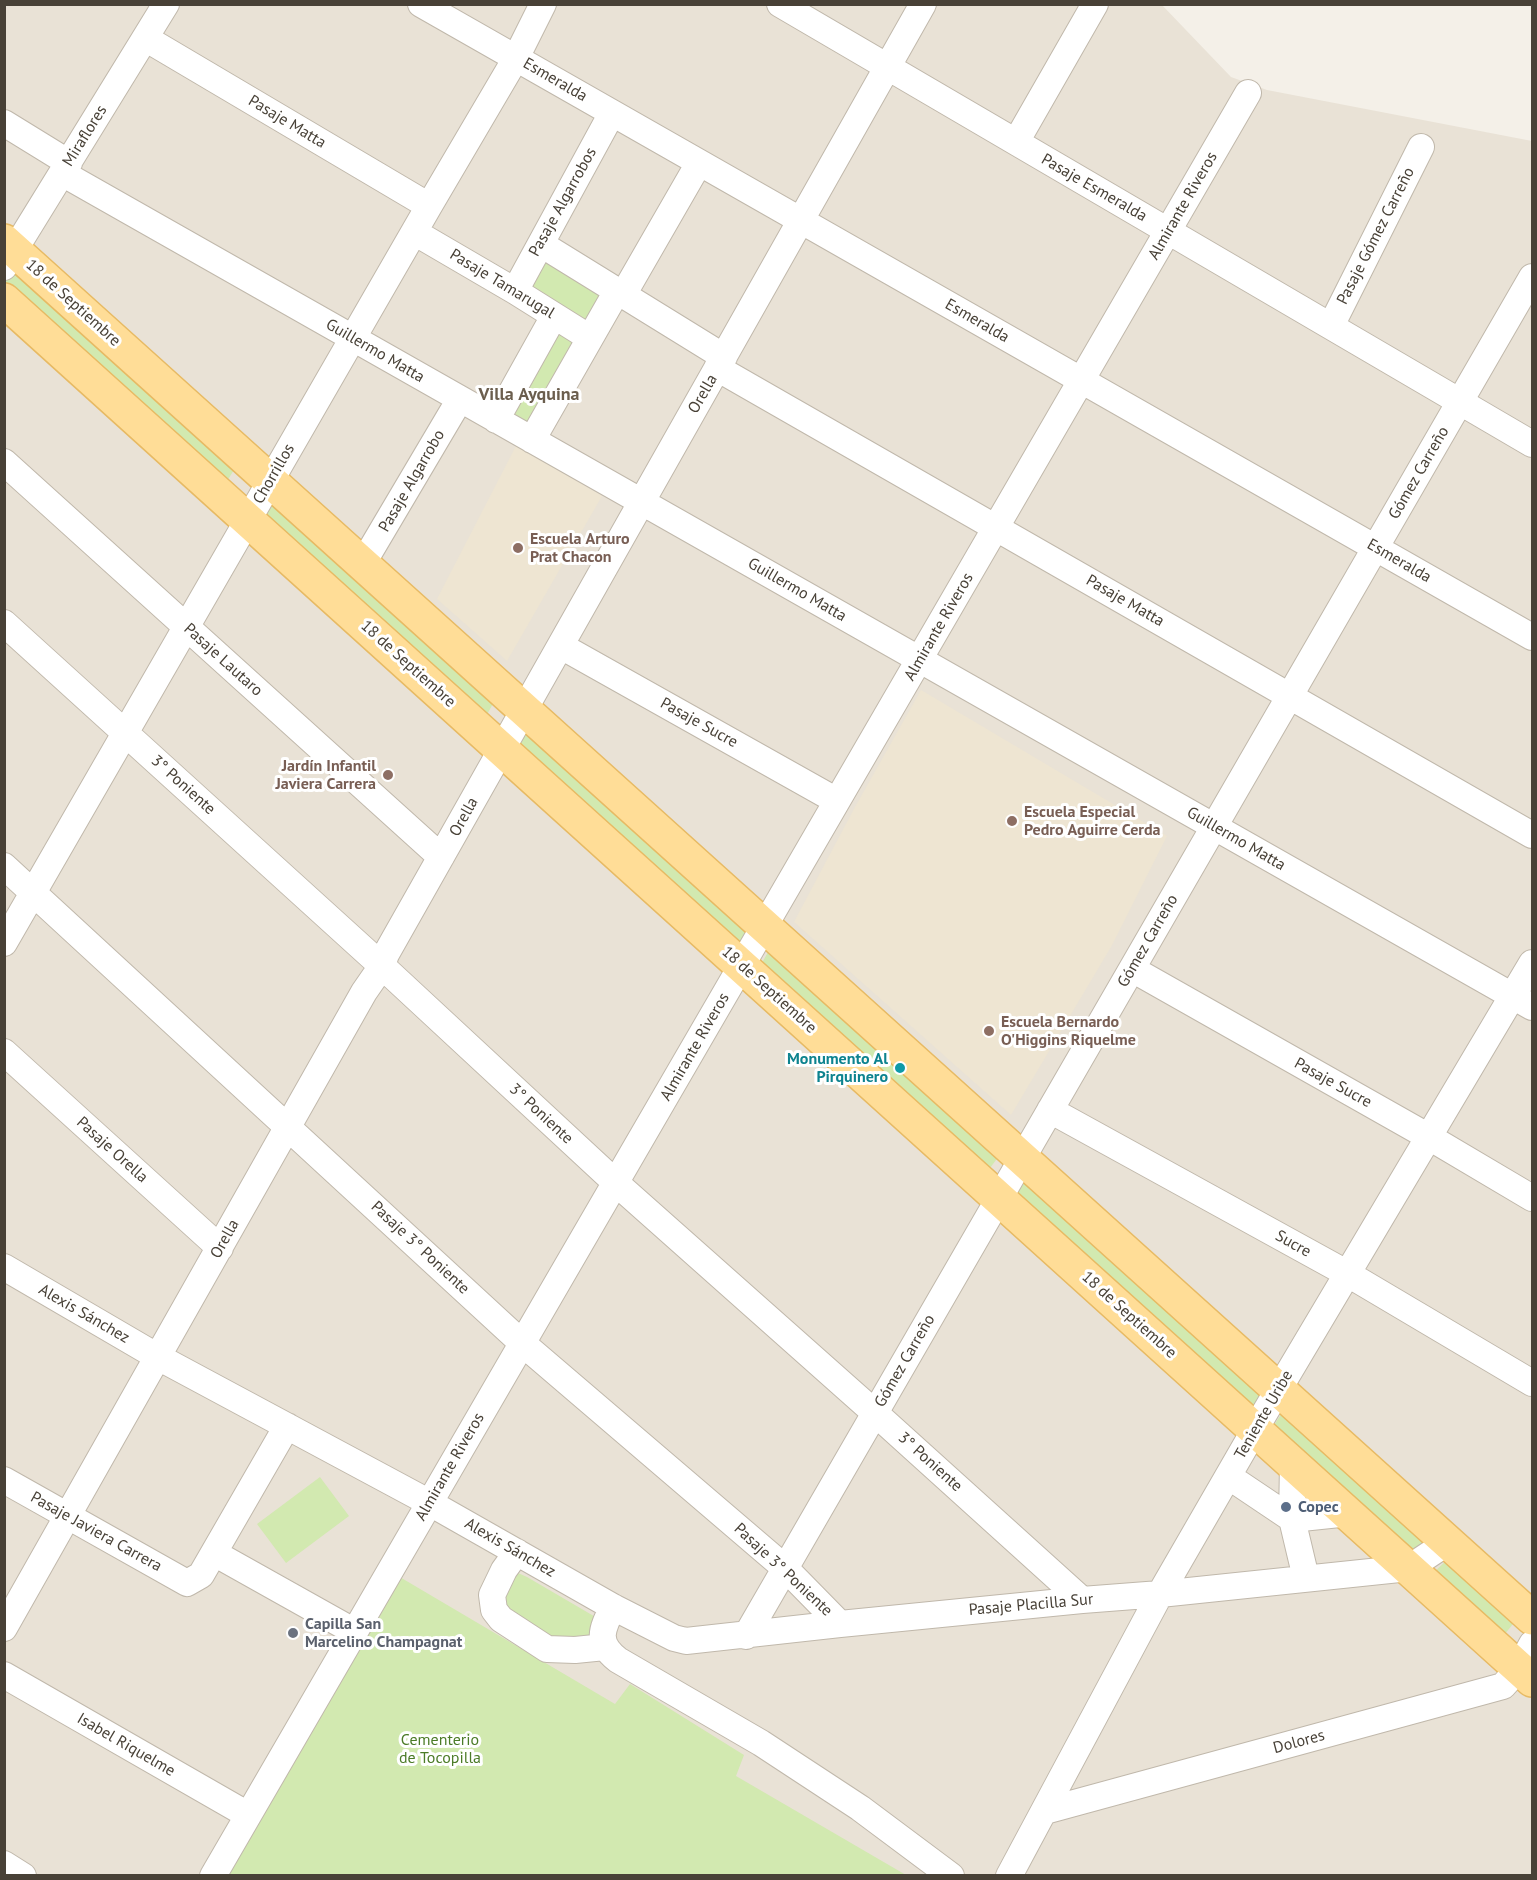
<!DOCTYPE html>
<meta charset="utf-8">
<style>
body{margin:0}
#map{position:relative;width:1537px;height:1880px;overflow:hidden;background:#f4f0e8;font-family:"PT Sans",sans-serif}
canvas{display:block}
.frame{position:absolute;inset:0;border:6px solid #484137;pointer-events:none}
</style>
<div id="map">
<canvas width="1537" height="1880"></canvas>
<div class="frame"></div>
</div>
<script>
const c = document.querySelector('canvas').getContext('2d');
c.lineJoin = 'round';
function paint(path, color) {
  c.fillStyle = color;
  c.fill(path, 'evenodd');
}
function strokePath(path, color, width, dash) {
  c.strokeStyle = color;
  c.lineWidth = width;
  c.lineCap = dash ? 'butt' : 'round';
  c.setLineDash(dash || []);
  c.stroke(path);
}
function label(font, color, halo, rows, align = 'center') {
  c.font = font + ' "PT Sans",sans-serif';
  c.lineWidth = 6;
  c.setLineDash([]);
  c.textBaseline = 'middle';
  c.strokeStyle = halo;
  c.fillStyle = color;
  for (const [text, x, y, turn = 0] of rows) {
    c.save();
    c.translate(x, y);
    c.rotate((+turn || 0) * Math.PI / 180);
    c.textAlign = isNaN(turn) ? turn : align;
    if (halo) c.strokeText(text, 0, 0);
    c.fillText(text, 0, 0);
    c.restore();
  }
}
const residential = new Path2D(`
 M5,5H1162L1231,77L1267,90L1532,141V1875L5,1876Z`);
const education = new Path2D(`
 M517,444L602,496L507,661L437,599Z
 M921,690L1167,836L1111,947L1011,1115L794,922L855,807Z`);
const green = new Path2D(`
 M543,257L608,298L589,330L524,290Z
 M16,267L237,465L224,486L4,284Z
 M558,331L580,343L536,427L510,418Z
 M275,497L496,698L484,720L263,518Z
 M529,727L757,933L744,955L517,746Z
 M772,945L1002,1152L987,1172L758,970Z
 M1026,1180L1266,1395L1255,1414L1013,1199Z
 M1284,1410L1427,1539L1409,1556L1272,1428Z
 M320,1477L349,1516L286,1563L257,1524Z
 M1448,1559L1516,1620L1501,1639L1431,1575Z
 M509,1569L527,1577L604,1622L598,1638L549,1640L497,1603Z
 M393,1573L615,1704L630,1684L744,1755L736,1776L906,1875L223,1876Z`);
const minor = new Path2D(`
 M421,4L1532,637
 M780,4L1532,444
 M145,38L429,206
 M4,123L69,163
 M1016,142L1095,4
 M62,173L1532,1007
 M414,232L515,291L590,338
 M541,244L724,357
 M4,267L166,4
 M515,291L612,113
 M623,295L699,163
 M1331,326L1421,147
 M717,368L1532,835
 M496,420L554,316
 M532,440L617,291
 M4,462L441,857
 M363,563L460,399
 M4,623L382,966L616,1183L875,1413L1082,1600
 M561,646L837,801
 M4,866L522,1343L785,1568L840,1624
 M4,943L429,206L516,58L543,4
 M1132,969L1429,1137L1532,1198
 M4,1052L220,1248
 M1050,1110L1348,1274L1532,1383
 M4,1267L158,1357L430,1503L613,1607L674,1638L686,1641L840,1624L1082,1600L1160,1594L1409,1568L1448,1542
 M1293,1464L1292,1519L1306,1578
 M1228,1476L1292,1519L1349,1513
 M4,1480L187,1583L201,1575L287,1426
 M517,1552L504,1570L492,1595L494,1610L501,1619L547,1649L575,1650L605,1647
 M214,1553L355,1632
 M613,1607C602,1629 595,1642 618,1660L761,1743L860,1808L951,1876
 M4,1628L364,992L382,966L386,954L923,4
 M746,1636L1532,277
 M4,1675L248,1815
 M1045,1811L1503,1686L1519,1668L1532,1644
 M4,1864L23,1876
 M213,1876L1248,93
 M1009,1876L1160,1594L1261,1419L1532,963`);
const major = new Path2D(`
 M4,241L1532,1618
 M4,300L1532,1680`);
const markers = [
 [518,548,6,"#8d6e63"],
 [388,775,6,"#8d6e63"],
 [1012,821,6,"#8d6e63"],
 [989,1031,6,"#8d6e63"],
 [900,1068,6,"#0f9aa8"],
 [1286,1507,6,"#5c6f8a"],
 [293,1633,6,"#6b7280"]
];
const streetNames = [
 ["Esmeralda",555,80,30],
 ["Pasaje Matta",287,122,31],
 ["Miraflores",85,136,-58],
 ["Pasaje Esmeralda",1094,188,30],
 ["Pasaje Algarrobos",563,202,-61],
 ["Almirante Riveros",1183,206,-60],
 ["Pasaje Gómez Carreño",1376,236,-63],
 ["Pasaje Tamarugal",502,284,31],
 ["18 de Septiembre",73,303,42],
 ["Esmeralda",977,321,30],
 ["Guillermo Matta",375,351,30],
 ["Orella",703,394,-60],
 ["Gómez Carreño",1419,473,-60],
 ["Chorrillos",274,474,-60],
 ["Pasaje Algarrobo",412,481,-60],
 ["Esmeralda",1399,561,30],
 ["Guillermo Matta",797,590,30],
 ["Pasaje Matta",1125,601,30],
 ["Almirante Riveros",939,627,-60],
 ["Pasaje Lautaro",223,660,42],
 ["18 de Septiembre",408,664,42],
 ["Pasaje Sucre",699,723,29],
 ["3° Poniente",183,785,42],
 ["Orella",464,817,-61],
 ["Guillermo Matta",1236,839,30],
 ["Gómez Carreño",1148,941,-60],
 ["18 de Septiembre",769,990,42],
 ["Almirante Riveros",695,1047,-60],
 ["Pasaje Sucre",1333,1083,29],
 ["3° Poniente",541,1114,43],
 ["Pasaje Orella",112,1150,42],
 ["Orella",225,1239,-61],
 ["Sucre",1293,1244,29],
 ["Pasaje 3° Poniente",420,1248,43],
 ["Alexis Sánchez",84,1314,30],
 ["18 de Septiembre",1129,1315,42],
 ["Gómez Carreño",905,1361,-60],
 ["Teniente Uribe",1264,1415,-60],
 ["3° Poniente",930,1462,42],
 ["Almirante Riveros",450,1467,-60],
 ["Pasaje Javiera Carrera",96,1532,29],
 ["Alexis Sánchez",510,1548,30],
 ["Pasaje 3° Poniente",783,1570,43],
 ["Pasaje Placilla Sur",1031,1605,-5],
 ["Dolores",1299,1742,-15],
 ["Isabel Riquelme",126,1745,30]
];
const educationNames = [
 ["Escuela Arturo",530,539],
 ["Prat Chacon",530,557],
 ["Jardín Infantil",376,766,"right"],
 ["Javiera Carrera",376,784,"right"],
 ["Escuela Especial",1024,812],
 ["Pedro Aguirre Cerda",1024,830],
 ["Escuela Bernardo",1001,1022],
 ["O'Higgins Riquelme",1001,1040]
];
const cultureNames = [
 ["Monumento Al",888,1059],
 ["Pirquinero",888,1077]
];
const serviceNames = [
 ["Copec",1298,1507]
];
const worshipNames = [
 ["Capilla San",305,1624],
 ["Marcelino Champagnat",305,1642]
];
const parkNames = [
 ["Cementerio",440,1740],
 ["de Tocopilla",440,1758]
];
const neighbourhoodNames = [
 ["Villa Ayquina",529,395]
];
paint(residential, '#e9e2d6');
paint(education, '#eee5d2');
paint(green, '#d2e9b0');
strokePath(minor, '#c0b8ab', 28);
strokePath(major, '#e7ba64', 36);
strokePath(minor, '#fff', 26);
strokePath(major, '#ffdd97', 33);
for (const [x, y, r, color] of markers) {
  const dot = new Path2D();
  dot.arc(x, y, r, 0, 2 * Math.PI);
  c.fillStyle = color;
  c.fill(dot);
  strokePath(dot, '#fff', 2);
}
label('16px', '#484137', '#fff', streetNames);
label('bold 16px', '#785e54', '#fff', educationNames, 'left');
label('bold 16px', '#0d838f', '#fff', cultureNames, 'right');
label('bold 16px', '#4e5e75', '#fff', serviceNames, 'left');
label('bold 16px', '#5b616d', '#fff', worshipNames, 'left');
label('16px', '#4c7c28', '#fff', parkNames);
label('bold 18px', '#6b5e4e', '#fff', neighbourhoodNames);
</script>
